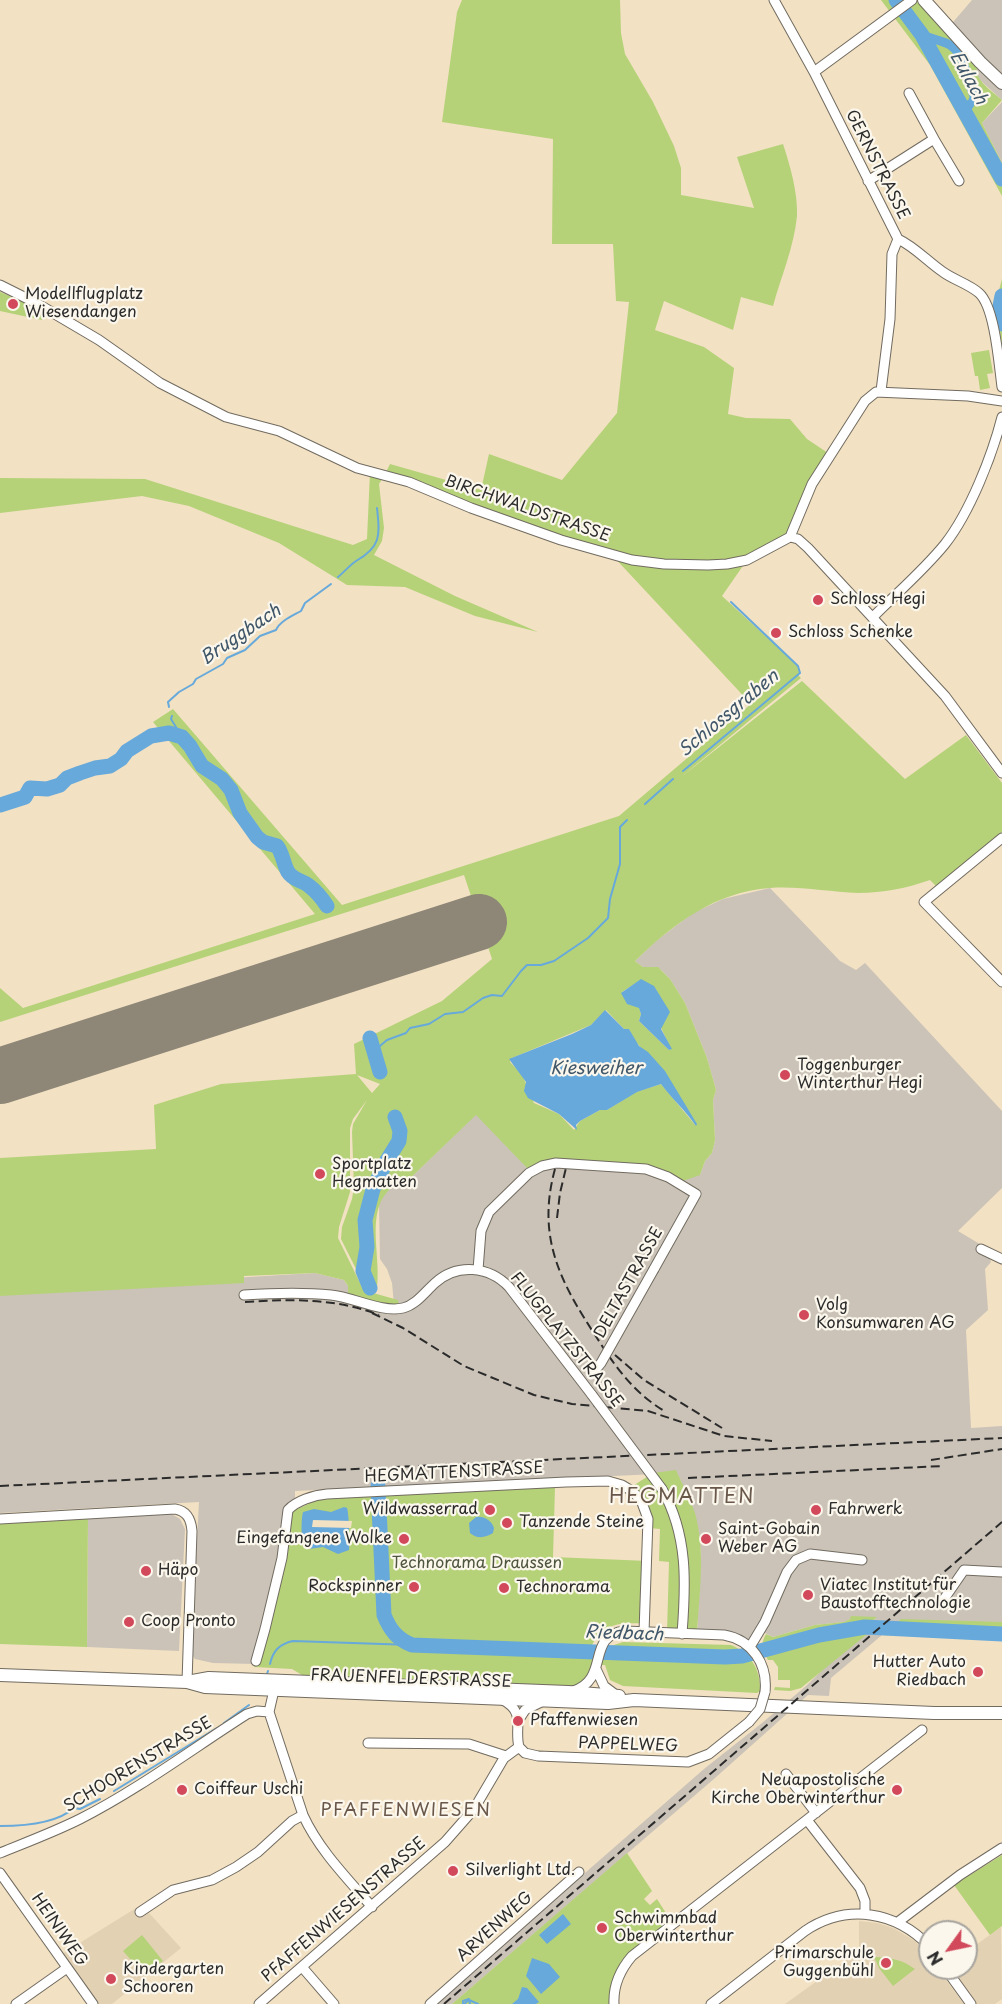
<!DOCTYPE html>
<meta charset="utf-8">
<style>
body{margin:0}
#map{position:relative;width:1002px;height:2004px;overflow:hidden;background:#f2e1c3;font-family:"Playpen Sans",sans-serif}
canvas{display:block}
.north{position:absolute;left:918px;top:1920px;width:60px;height:60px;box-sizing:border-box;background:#fbf7ec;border:2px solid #a8a59f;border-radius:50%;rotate:237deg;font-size:16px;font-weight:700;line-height:24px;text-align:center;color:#2b2b2b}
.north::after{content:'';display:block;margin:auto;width:21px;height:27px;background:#d1495b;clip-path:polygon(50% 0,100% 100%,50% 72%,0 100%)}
</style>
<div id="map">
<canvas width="1002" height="2004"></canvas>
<div class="north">N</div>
</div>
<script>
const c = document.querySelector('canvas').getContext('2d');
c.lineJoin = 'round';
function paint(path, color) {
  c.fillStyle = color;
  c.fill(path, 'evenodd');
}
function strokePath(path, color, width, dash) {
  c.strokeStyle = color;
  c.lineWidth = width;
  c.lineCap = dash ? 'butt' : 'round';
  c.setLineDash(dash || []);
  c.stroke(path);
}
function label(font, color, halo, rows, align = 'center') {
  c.font = font + ' "Playpen Sans",sans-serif';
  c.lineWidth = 4.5;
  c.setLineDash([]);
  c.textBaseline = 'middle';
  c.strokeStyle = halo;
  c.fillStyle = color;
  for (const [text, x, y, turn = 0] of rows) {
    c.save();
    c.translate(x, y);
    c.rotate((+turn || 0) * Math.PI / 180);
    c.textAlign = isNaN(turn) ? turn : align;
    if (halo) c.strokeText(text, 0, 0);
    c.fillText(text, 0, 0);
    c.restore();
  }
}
const built = new Path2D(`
 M136,1908L141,1915L149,1913L181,1948L112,2004H98L62,1954Z
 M859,1921L877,1923L893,1928L915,1941L930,1958V1968H937L964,2004H785L859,1951Z
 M1001,1927L1002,1999L995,2004H976L949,1968H966V1952Z`);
const industrial = new Path2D(`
 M972,0H1002V100L981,81L976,74V67L948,28Z
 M1002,102V163L982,123Z
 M770,888L840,961L856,970L865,963L1002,1111V1188L958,1231L993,1252L990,1259L991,1262L985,1269L988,1310L966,1330L971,1428L1002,1426V1634L888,1630L831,1678L829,1696L808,1695L715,1778L452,2004H435L704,1769L762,1723L806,1686L864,1629L888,1630L891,1626L869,1624L876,1618L850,1619L845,1622L815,1625L773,1637L761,1631L750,1647L743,1641L697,1635L701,1555L699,1534L694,1512L677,1473L295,1491V1499L297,1503L290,1507L284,1545L255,1664L213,1663L195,1659L192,1655V1633L199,1502L0,1513V1292L315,1273L344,1280L360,1305L395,1315L392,1283L387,1269L380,1259L379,1203L386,1191L397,1184L401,1187L476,1114L527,1167L536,1157L700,1175L705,1161L712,1153L715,1140L713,1100L716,1090L707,1058L685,1003L670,979L661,970L643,967L635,961L657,940L693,913L723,899Z
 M170,1513L180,1519L185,1529L179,1651L87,1647L88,1519Z`);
const green = new Path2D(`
 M462,0H620L621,33L625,54L653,102L674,146L681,168V195L754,208L737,157L783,144C790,165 798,193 797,216C794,247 781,277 773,306L741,297L733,330L664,301L655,330L704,347L734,368L728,414L746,418L790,419L807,439L831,455L790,537L747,560L722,596L798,666L800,673L798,675L801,678L680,778L802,681L905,779L966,735L1002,783V832L936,886L930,880C907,888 883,893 858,893C829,892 800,886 770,888C715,892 673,924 635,961L643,967H658L670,979L685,1003L707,1058L716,1090L713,1100L715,1140L712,1153L705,1161L700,1175L683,1181L666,1172L560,1159L540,1162L528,1169L476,1115L401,1187L397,1184C362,1205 382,1254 377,1288L373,1290L364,1285L341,1239L342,1227L352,1199L354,1187L352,1132L353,1124L367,1100L353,1119L350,1128V1192L339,1227L338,1238L362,1287L366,1291L398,1300L399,1309L348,1298V1286L344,1280L315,1273L244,1276V1283L0,1296V1158L156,1149L154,1105L221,1084L356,1074L354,1044L442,1001L492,959L464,875L0,1022V988L23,1008L315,914L153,722L173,709L342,905L619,816L751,704L612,555L384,476L379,484L384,528L382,541L374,555L455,596L538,632L475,616L405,587L347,585L279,543L189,506L142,496L0,513V478L145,479L353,545L367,539L370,472L384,476L390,464L481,490L489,454L562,480L617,413L629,302L616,301L613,244H552L553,139L442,122L457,12ZM639,981L671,1049L669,1050L639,1021L641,1014L639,1007L633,1005L622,992ZM606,1010L624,1029H629L635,1041L644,1051L696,1126L661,1084L636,1092L607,1110H600L580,1121L574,1130L559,1114L534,1103L522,1074L510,1062L512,1058L591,1025ZM357,1075L380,1084L372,1093Z
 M881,0H924L980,62C968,76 992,91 1002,100L982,123L1002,163V196L930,65Z
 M1002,279V348L996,302Z
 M0,292L45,311L42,320L0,311Z
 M989,350L993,373L987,374L990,388L980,390L978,376H975L971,353Z
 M676,1470C682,1484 690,1498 695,1513C706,1552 699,1595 697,1635L667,1633L669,1562L659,1561L660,1529L649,1528L648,1519L628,1489L653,1473Z
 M555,1487L553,1557L648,1561L645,1623C620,1624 605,1621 592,1645L611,1646L623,1642L731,1645C751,1653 761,1670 760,1691L757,1693L623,1686L610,1680L605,1665H596L579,1689L563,1686L302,1675L292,1669L254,1667L265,1629L290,1515L293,1511L317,1500L368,1496Z
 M88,1519L87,1647L0,1644V1524Z
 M851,1616L877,1617L859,1633L871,1631L801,1688L790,1691L774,1690L775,1687L790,1688V1680H778V1667L773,1660H768C762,1649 760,1645 766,1634L773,1637L815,1625L844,1622L850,1619Z
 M901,1619L1002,1622V1640L882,1635Z
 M627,1853L652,1891L644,1899L650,1905L657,1899L671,1921L633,1951L611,2004H452Z
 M1002,1855V1926L990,1935L954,1885Z
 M142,1935L163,1961L149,1970H140L123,1951Z
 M874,1957C890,1957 903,1960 915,1969L893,1986L879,1968Z`);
const water = new Path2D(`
 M641,979L654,986L670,1012L661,1029L672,1049L669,1050L639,1021L641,1014L639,1008L627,1004L621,993Z
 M605,1010L624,1029H629L639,1046L648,1052L665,1071L697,1124L696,1126C686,1111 672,1099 661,1084L637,1092L607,1110H600L580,1121L576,1125L577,1130L559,1114L528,1098L524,1091L526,1082L509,1059L572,1034L591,1025Z
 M344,1507L347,1508C349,1513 350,1546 349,1550L338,1554L323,1547L309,1549L304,1547C301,1540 301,1519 303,1512L314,1509L331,1512Z
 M476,1517C484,1516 491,1520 494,1528L493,1533C485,1538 477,1539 470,1533L469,1523Z
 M563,1914L571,1924L547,1944L539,1935Z
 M532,1958L549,1964L560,1977L541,1994L526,1976Z
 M522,1987L527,1988L539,2002L536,2004H512L518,1999Z`);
const pier = new Path2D(`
 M313,1520L352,1521L351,1528L312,1527Z`);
const stream = new Path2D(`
 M338,577C344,572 350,565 356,561C381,547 380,536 377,508
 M169,707L168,702L179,692L193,684L196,679L223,664L227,658L245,650L260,636L276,630C280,621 292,616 301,611L305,603L331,584
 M172,716L171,719L182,737
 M683,771L800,673L798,666L731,602
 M645,804L673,779
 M374,1051L387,1040L406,1033L410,1028L429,1024L445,1014L463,1012L483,998L492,995L502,996L521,971L527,965H541L554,961L588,938L608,918L610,899L620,864V827L627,820
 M270,1664C273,1651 279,1644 293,1641L412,1645
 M267,1674L268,1671
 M224,1723L249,1705
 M114,1791L217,1728
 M0,1826C24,1826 56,1824 74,1808L80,1809L100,1799
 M463,2004V2001L469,1999L470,2004
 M464,2004L469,2000L478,2004`);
const canal = new Path2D(`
 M922,35C930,38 938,40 946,43C966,51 966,80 975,98L973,100
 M965,110L970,104`);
const river = new Path2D(`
 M896,0L922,35L1002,179
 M1002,296L1000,306L1002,324
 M0,805L25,797L30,788L47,789L60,785L67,778L80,773L95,768L110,766L121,759L127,751L151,736L169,733L182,737L190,746L202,766L222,779L231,790L240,813L257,837L263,842L277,846C283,854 283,863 288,872C293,880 301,880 308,885C316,891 322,898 327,906
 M370,1038L380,1072
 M370,1288L363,1271L367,1247L365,1220L373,1189L386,1162L399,1141L400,1131L395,1117
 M378,1486L384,1615C390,1630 397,1639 412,1645L725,1657L742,1656L819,1635L865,1627L1002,1634`);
const runway = new Path2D(`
 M0,1076L479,922`);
const minor = new Path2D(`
 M774,0L814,72L898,239
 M814,72L912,0
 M909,93L934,139
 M868,181L934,139L959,181
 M898,239C915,247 927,261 943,272C954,280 969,284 979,293C995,307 999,365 1002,387
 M0,285L38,304L99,340L160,383L226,417L279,431L357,468L409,482L471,508L561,540L632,560L664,564L708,565L727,564L747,560L790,537L812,484L865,401L876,392L968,396L1002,401
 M881,391L890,319L892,254L898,239
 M790,537L798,539L808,548L945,696L1002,773
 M873,617C897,593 924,570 945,544C970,512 992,456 1002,417
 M1002,838L924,902L1002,982
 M981,1249L1002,1259
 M478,1270L481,1231L489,1212L529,1173L542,1166L556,1163L646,1169L668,1177L696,1194L654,1269
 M244,1295C273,1293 303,1292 331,1295C353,1297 382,1313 403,1308C416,1305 425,1292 435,1283C457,1263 489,1266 509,1287L592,1395
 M662,1489C688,1535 686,1583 682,1634
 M0,1519L175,1509C187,1511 191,1519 192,1531L187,1682
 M944,1599L964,1570L1002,1572
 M750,1647L765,1622L787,1572L796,1560L810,1554L862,1560
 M256,1661L265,1629L282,1558L288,1510C296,1501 314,1495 327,1494L566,1482L608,1481L622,1485L632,1491L641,1500L648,1519L644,1632
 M596,1669L604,1686L616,1695
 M573,1691C611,1679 585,1635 625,1631L724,1635C752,1640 768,1664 765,1692
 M503,1700C526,1712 514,1728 519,1747
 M269,1712L303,1815C319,1850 347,1878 372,1907
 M518,1721L525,1710L541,1702
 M368,1743L469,1744L506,1756
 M519,1747L525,1753L538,1756L688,1762L709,1754L749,1722
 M786,1774L816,1813
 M807,1820L860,1888L865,1901V1914
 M0,1853C27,1842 54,1832 80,1819C139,1789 192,1749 247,1714L257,1711L269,1712L274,1690
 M0,1873L93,2004
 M140,1912L173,1890L212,1880L236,1867L258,1852L292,1821L303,1815
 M898,1922L960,1875L1002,1848
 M302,1967L334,2004
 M945,1968L971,2004
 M16,2004L67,1968
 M259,2004L445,1842L474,1809L504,1758L519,1747
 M430,2004L579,1872
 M614,2004C613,1985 620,1970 632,1956L922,1730
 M711,2004L805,1931C847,1903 896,1911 930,1947`);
const major = new Path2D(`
 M924,0L980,62L1002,83
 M0,1675L187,1682L209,1678L568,1692L619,1696
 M187,1682L205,1687L608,1703L634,1700L934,1713H1002`);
const rail = new Path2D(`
 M555,1169C536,1238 561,1283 597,1338C616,1368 635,1394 666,1412
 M557,1218L560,1193L566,1168
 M245,1302C292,1299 335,1298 379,1315
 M372,1313L403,1328L464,1366L534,1395L572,1404L648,1411L724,1436L772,1441
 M615,1355L644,1380L722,1428
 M931,1460L1002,1449
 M688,1478L943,1466
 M0,1486L1002,1438
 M444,2004L1002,1522`);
const minorBridge = new Path2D(`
 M591,1375L601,1363L654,1269
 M592,1395L662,1489
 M749,1722L760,1709L765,1692`);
const markers = [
 [13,304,6,"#d1495b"],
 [818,600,6,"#d1495b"],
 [776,633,6,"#d1495b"],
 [785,1075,6,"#d1495b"],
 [320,1174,6,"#d1495b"],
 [804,1315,6,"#d1495b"],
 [490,1510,6,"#d1495b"],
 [816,1510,6,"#d1495b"],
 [507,1523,6,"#d1495b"],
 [404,1539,6,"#d1495b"],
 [706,1539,6,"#d1495b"],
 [146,1571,6,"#d1495b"],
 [414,1587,6,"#d1495b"],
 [504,1588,6,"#d1495b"],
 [808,1595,6,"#d1495b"],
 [129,1622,6,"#d1495b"],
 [978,1672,6,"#d1495b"],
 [518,1721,6,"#d1495b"],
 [182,1790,6,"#d1495b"],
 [897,1790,6,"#d1495b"],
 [453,1871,6,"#d1495b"],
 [602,1928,6,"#d1495b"],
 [886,1963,6,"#d1495b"],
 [111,1979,6,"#d1495b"]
];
const streetNames = [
 ["GERNSTRASSE",877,165,63],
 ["BIRCHWALDSTRASSE",527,509,19],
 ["DELTASTRASSE",629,1283,-61],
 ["FLUGPLATZSTRASSE",566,1340,51],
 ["HEGMATTENSTRASSE",454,1473,-3],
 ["FRAUENFELDERSTRASSE",411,1679,2],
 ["PAPPELWEG",628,1745,2],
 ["SCHOORENSTRASSE",138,1765,-31],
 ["PFAFFENWIESENSTRASSE",344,1910,-41],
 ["ARVENWEG",495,1927,-42],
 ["HEINIWEG",59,1930,55]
];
const poiNames = [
 ["Modellflugplatz",25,295],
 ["Wiesendangen",25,313],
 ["Schloss Hegi",830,600],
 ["Schloss Schenke",788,633],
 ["Toggenburger",797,1066],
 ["Winterthur Hegi",797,1084],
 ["Sportplatz",332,1165],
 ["Hegmatten",332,1183],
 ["Volg",816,1306],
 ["Konsumwaren AG",816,1324],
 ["Wildwasserrad",478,1510,"right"],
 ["Fahrwerk",828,1510],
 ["Tanzende Steine",519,1523],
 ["Saint-Gobain",718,1530],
 ["Weber AG",718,1548],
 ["Eingefangene Wolke",392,1539,"right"],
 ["Häpo",158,1571],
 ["Viatec Institut für",820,1586],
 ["Baustofftechnologie",820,1604],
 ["Rockspinner",402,1587,"right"],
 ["Technorama",516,1588],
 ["Coop Pronto",141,1622],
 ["Hutter Auto",966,1663,"right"],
 ["Riedbach",966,1681,"right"],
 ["Pfaffenwiesen",530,1721],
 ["Neuapostolische",885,1781,"right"],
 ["Kirche Oberwinterthur",885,1799,"right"],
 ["Coiffeur Uschi",194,1790],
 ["Silverlight Ltd.",465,1871],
 ["Schwimmbad",614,1919],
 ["Oberwinterthur",614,1937],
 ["Primarschule",874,1954,"right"],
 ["Guggenbühl",874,1972,"right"],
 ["Kindergarten",123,1970],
 ["Schooren",123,1988]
];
const parkNames = [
 ["Technorama Draussen",477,1564]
];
const waterNames = [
 ["Eulach",968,78,61],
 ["Bruggbach",241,635,-34],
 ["Schlossgraben",729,714,-40],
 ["Kiesweiher",596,1069],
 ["Riedbach",624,1634,2]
];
const neighbourhoodNames = [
 ["PFAFFENWIESEN",406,1811]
];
const quarterNames = [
 ["HEGMATTEN",682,1497]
];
paint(built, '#e3d1b4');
paint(industrial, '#cbc3b8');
paint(green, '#b5d278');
paint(water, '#67a9db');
paint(pier, '#f2e1c3');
strokePath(stream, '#67a9db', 2);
strokePath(canal, '#67a9db', 9);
strokePath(river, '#67a9db', 15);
strokePath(runway, '#8e8677', 56);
strokePath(minor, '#716b60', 11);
strokePath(major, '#716b60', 14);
strokePath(minor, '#fff', 9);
strokePath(major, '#fff', 12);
strokePath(rail, '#2b2b2b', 2, [9, 4.5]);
strokePath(minorBridge, '#716b60', 11, []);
strokePath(minorBridge, '#fff', 9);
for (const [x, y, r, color] of markers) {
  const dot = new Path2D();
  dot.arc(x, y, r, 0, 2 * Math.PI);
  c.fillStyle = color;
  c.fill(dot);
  strokePath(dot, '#fbf7ec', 2);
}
label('16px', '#2b2b2b', '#fbf7ec', streetNames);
label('16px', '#2b2b2b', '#fbf7ec', poiNames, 'left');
label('16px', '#4e553e', '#fbf7ec', parkNames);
label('italic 18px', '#405769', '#fbf7ec', waterNames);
c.letterSpacing = '1.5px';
label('18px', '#69574a', '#fbf7ec', neighbourhoodNames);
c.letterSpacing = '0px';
c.letterSpacing = '1.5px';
label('20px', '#69574a', '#fbf7ec', quarterNames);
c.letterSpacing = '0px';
</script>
